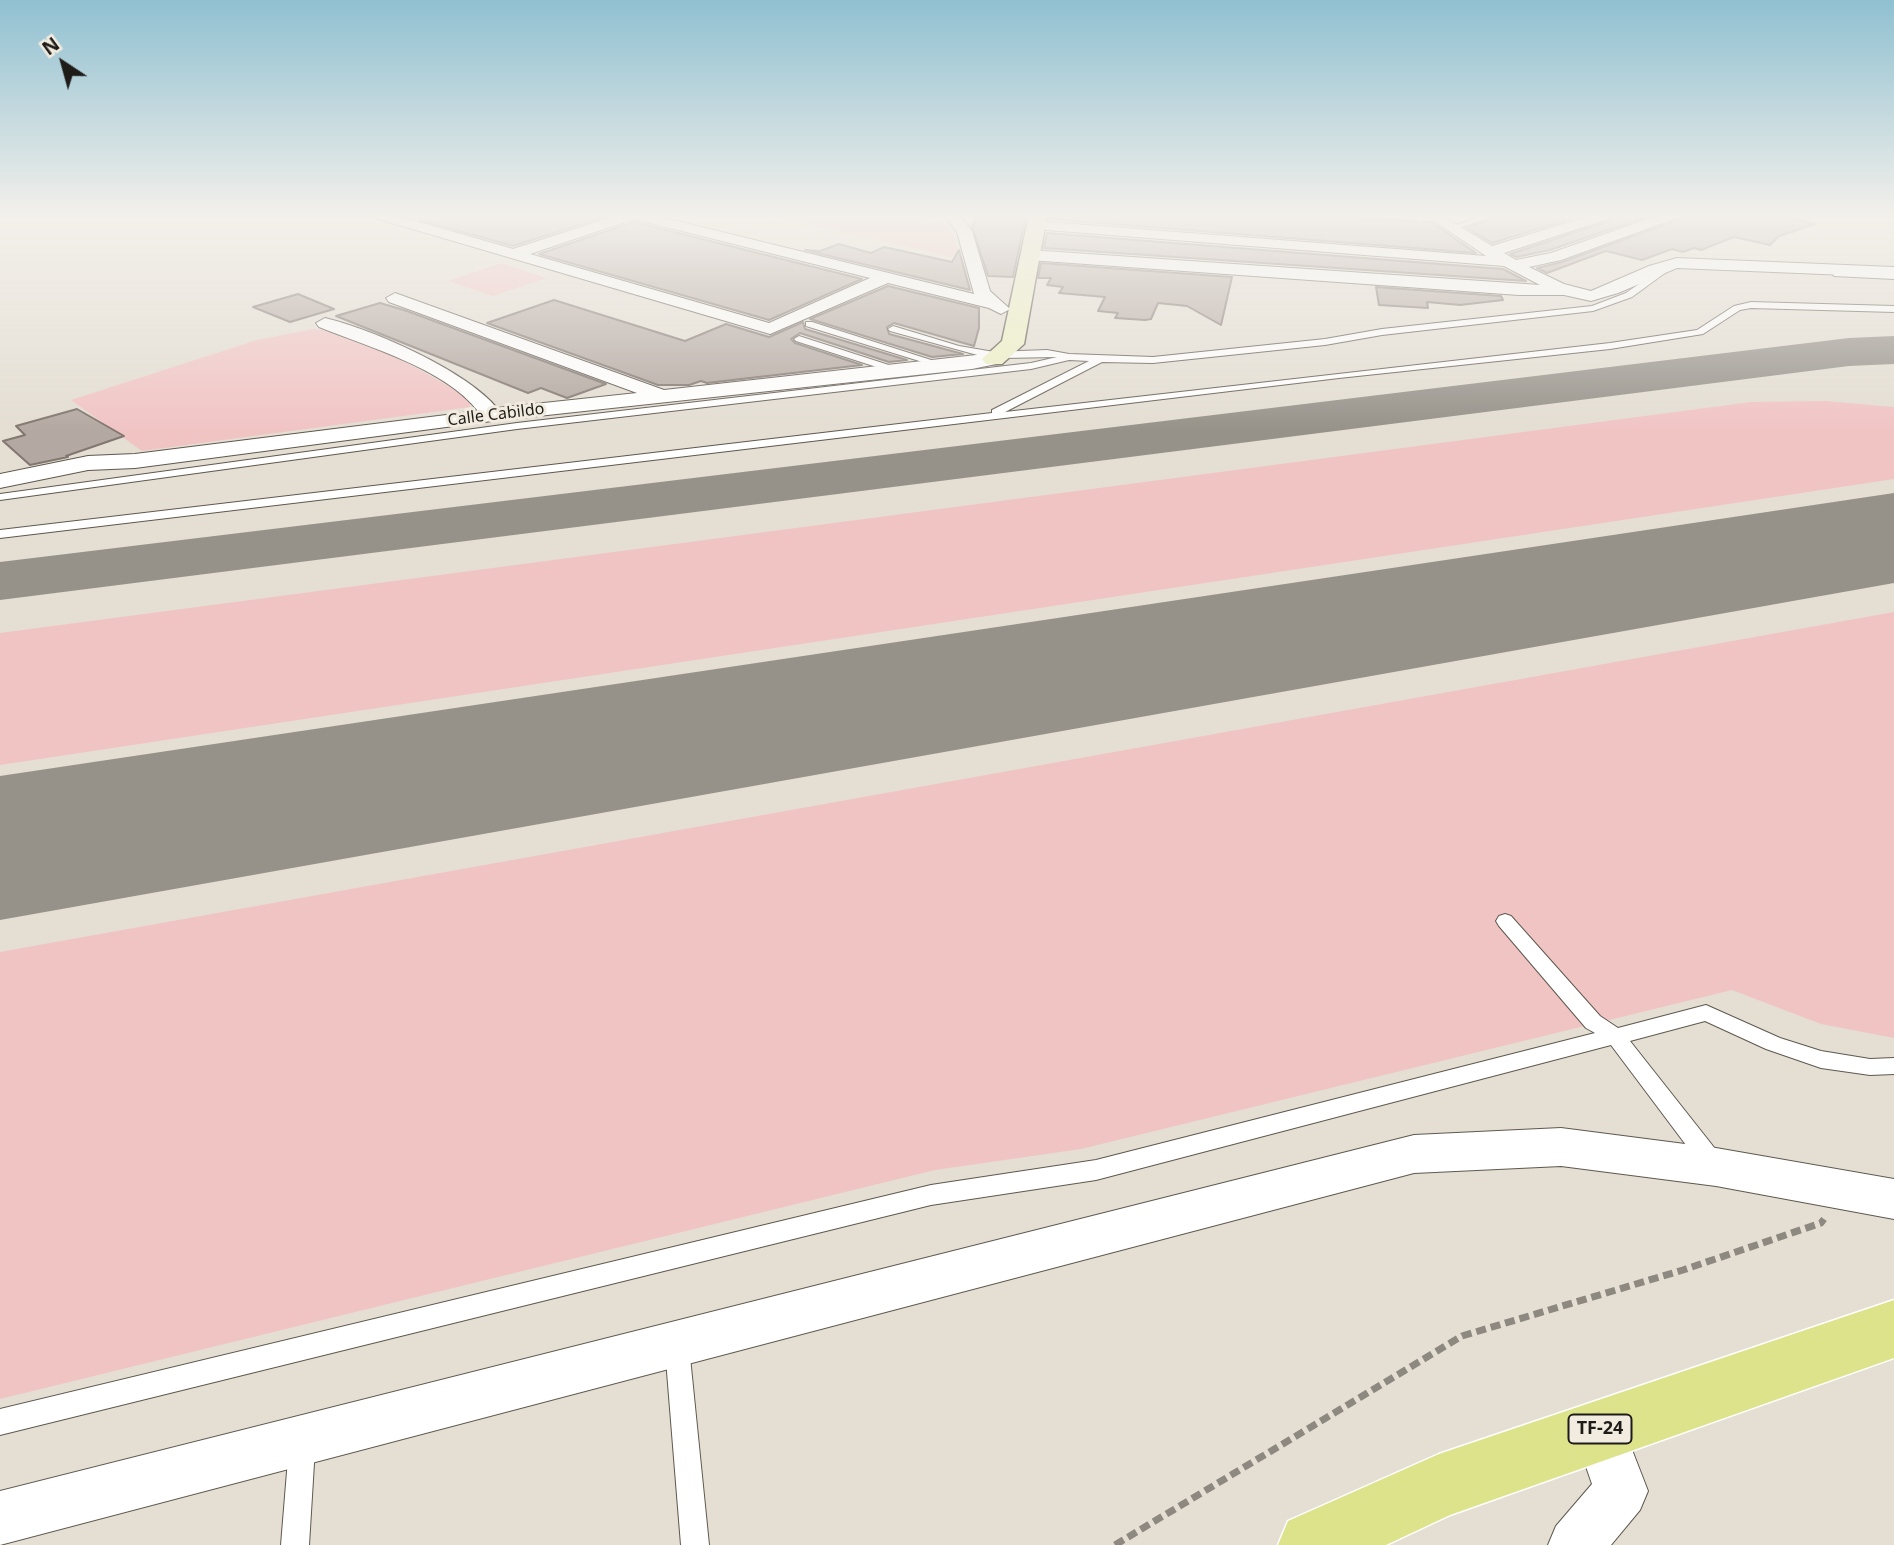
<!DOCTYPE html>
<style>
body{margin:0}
#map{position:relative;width:1894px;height:1545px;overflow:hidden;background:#e4ded3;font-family:"Noto Sans",sans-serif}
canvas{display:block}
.north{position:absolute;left:28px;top:28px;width:70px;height:70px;-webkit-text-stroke:5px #f2ebe0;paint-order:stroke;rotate:324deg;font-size:19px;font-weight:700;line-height:28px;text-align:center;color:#1e1c18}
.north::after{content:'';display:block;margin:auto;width:24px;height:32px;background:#1e1c18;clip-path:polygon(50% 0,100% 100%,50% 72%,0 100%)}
</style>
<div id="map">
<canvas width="1894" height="1545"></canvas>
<div class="north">N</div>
</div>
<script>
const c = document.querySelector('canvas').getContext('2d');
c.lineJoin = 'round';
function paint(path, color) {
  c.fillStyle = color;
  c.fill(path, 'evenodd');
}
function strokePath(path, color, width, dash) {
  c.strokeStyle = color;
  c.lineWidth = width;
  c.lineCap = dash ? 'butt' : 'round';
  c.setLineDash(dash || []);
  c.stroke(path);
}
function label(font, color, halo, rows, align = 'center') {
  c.font = font + ' "Noto Sans",sans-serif';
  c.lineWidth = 6;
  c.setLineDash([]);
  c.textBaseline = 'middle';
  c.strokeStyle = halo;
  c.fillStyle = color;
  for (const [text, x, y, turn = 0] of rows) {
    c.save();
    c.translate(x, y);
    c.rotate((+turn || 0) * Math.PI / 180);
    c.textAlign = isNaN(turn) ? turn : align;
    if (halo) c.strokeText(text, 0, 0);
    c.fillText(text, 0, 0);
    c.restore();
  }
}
const green = new Path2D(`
 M767,215H914L947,222L963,260Z
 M501,263L547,278L493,296L448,281Z
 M313,329C355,330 433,376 469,399L470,407L142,451L71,400L257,340Z
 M1825,401L1894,407V479L0,765V633L1751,402Z
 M1894,612V1038L1821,1024L1732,990L1081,1149L935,1170L0,1399V952Z`);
const taxiway = new Path2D(`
 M1894,336V364L1849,366L0,600V562L1849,338Z`);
const runway = new Path2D(`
 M1894,493V583L0,920V776Z`);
const building = new Path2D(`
 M421,215H610L513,246L420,220Z
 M978,215H1026L1013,277L988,276L972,226Z
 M1059,215L1079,218V215H1302L1431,222L1476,253L1049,219L1050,216Z
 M1501,215H1554L1570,219L1492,243L1467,228Z
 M1612,215H1652L1550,250L1516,257L1510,254L1609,221Z
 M1682,215H1779L1815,224L1779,236L1770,245L1734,237L1701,250L1694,248L1683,252L1672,249L1642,260L1606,251L1547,273L1537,268L1562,262L1678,220Z
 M634,222L862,279L769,320L539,254Z
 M1047,233L1503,269L1526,281L1044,248Z
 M839,244L871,253L884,247L952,262L959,250L970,290L805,250L820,251Z
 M1041,263L1232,277L1221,325L1187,306L1158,303L1151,319L1145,320L1115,318L1118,313L1098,311L1105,297L1059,293L1063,287L1047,285L1051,278H1038Z
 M888,286L979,308V328L974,346L894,323L887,327L889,334L963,354L932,357L810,319Z
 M1376,287L1501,296L1503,300L1460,305L1427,302L1428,308L1379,305Z
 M298,294L334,309L290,322L253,307Z
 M554,300L685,341L726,324L769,337L803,322L805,329L907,360L889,362L800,333L791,339L795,343L862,365L707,383L701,381L689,385H658L487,323Z
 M380,303L404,310L606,384L567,398L541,388L528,393L336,316Z
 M77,409L124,436L66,456L68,457L30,465L3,441L25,435L16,426Z`);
const path = new Path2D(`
 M1115,1545L1462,1336L1683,1270L1821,1223L1824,1219`);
const lane = new Path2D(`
 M1487,215H1498L1453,230L1446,228Z
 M1662,268L1669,270L1632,297L1593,311L1382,335L1325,345L1153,363L1102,362L1005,412L1610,343L1697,330L1734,306L1751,302L1894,306V312L1751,308L1740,310L1703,334L1610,349L1339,378L0,538V530L992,413V410L1089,361L1069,360L1031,369L517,429L0,500V494L517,423L1031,363L1057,357L1003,358L981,356L890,331L888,329L893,326L959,346L994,352L1047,350L1069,354L1153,357L1325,339L1382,329L1592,306L1626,293Z
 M1837,272L1894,275V279L1834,276L1833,274Z
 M806,322H812L950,366L942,368L806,326Z
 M799,336L898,368L900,370L892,372L796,341L794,339Z
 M1505,914L1511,916L1600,1016L1618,1028L1706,1005L1780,1038L1821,1051L1870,1059L1894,1058V1074L1870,1075L1821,1068L1766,1049L1705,1021L1630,1041L1720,1155L1723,1162L1720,1169L1712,1172L1704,1169L1611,1045L1096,1180L931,1205L0,1435V1409L931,1185L1096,1160L1595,1033L1586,1028L1499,926L1496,921L1499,916Z
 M677,1335L686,1338L689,1347L709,1545H681L665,1347L668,1338Z
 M302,1434L311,1438L315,1447L309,1545H281L289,1447L293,1438Z`);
const street = new Path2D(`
 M373,215H395L513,249L618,215H653L974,294L957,232L944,215H959L972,231L990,291L1010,309L1001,314L989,308L888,283L770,334L375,218ZM634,219L870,278L769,323L530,254Z
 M1425,215H1441L1492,246L1592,215L1610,216L1608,219L1504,253L1516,260L1551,253L1659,215H1679L1677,218L1561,260L1529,267L1564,284L1591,291L1649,266L1677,258L1894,267V277L1677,268L1618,293L1591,301L1564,295H1519L1030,260L1022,255L1030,250L1540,285L1504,266L1035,229L1028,225L1035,221L1486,256Z
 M395,293L664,390L994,353L1003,359L1001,363L972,369L492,421L135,468L88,470L0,488V474L88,456L135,454L478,411C444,368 368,347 319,327L316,323L325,318C374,330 465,370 497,408L637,393L389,302L386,298Z
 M1561,1128L1716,1148L1894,1179V1219L1716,1186L1561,1166L1414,1173L0,1545V1491L1414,1135Z
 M1599,1403L1617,1411L1648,1491L1640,1510L1611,1545H1548L1556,1526L1592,1484L1573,1429L1581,1411Z`);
const secondary = new Path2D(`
 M1029,215H1047L1024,344L1002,364H986L982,359L1002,341Z`);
const primary = new Path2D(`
 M1894,1300V1358L1450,1515L1386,1545H1278L1288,1521L1439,1454Z`);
const farStreetnames = [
 ["Calle Cabildo",496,415,-7]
];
const shields = [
 [1600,1429,63]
];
const shieldNames = [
 ["TF-24",1600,1429]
];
paint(green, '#f1c4c4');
paint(taxiway, '#96928a');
paint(runway, '#96928a');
paint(building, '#b4a8a2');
strokePath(building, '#827771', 2);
strokePath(lane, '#5e584f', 2);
strokePath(street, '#5e584f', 2);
strokePath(secondary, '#5e584f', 3);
strokePath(primary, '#fff', 3);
strokePath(path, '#8d8981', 7, [10, 5]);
paint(lane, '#fff');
paint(street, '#fff');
paint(secondary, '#eef1c5');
paint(primary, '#dde38b');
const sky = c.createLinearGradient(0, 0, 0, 431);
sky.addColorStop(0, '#90c0d1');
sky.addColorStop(0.5, '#f3f0eb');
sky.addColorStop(1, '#f3f0eb00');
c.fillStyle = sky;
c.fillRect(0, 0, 1894, 431);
label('16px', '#1e1c18', '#f2ebe0', farStreetnames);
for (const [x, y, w] of shields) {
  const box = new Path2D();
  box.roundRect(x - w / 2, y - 14.5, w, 29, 5);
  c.fillStyle = '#f2ebe0';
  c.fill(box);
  strokePath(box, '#1e1c18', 2);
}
label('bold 18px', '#1e1c18', null, shieldNames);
</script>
